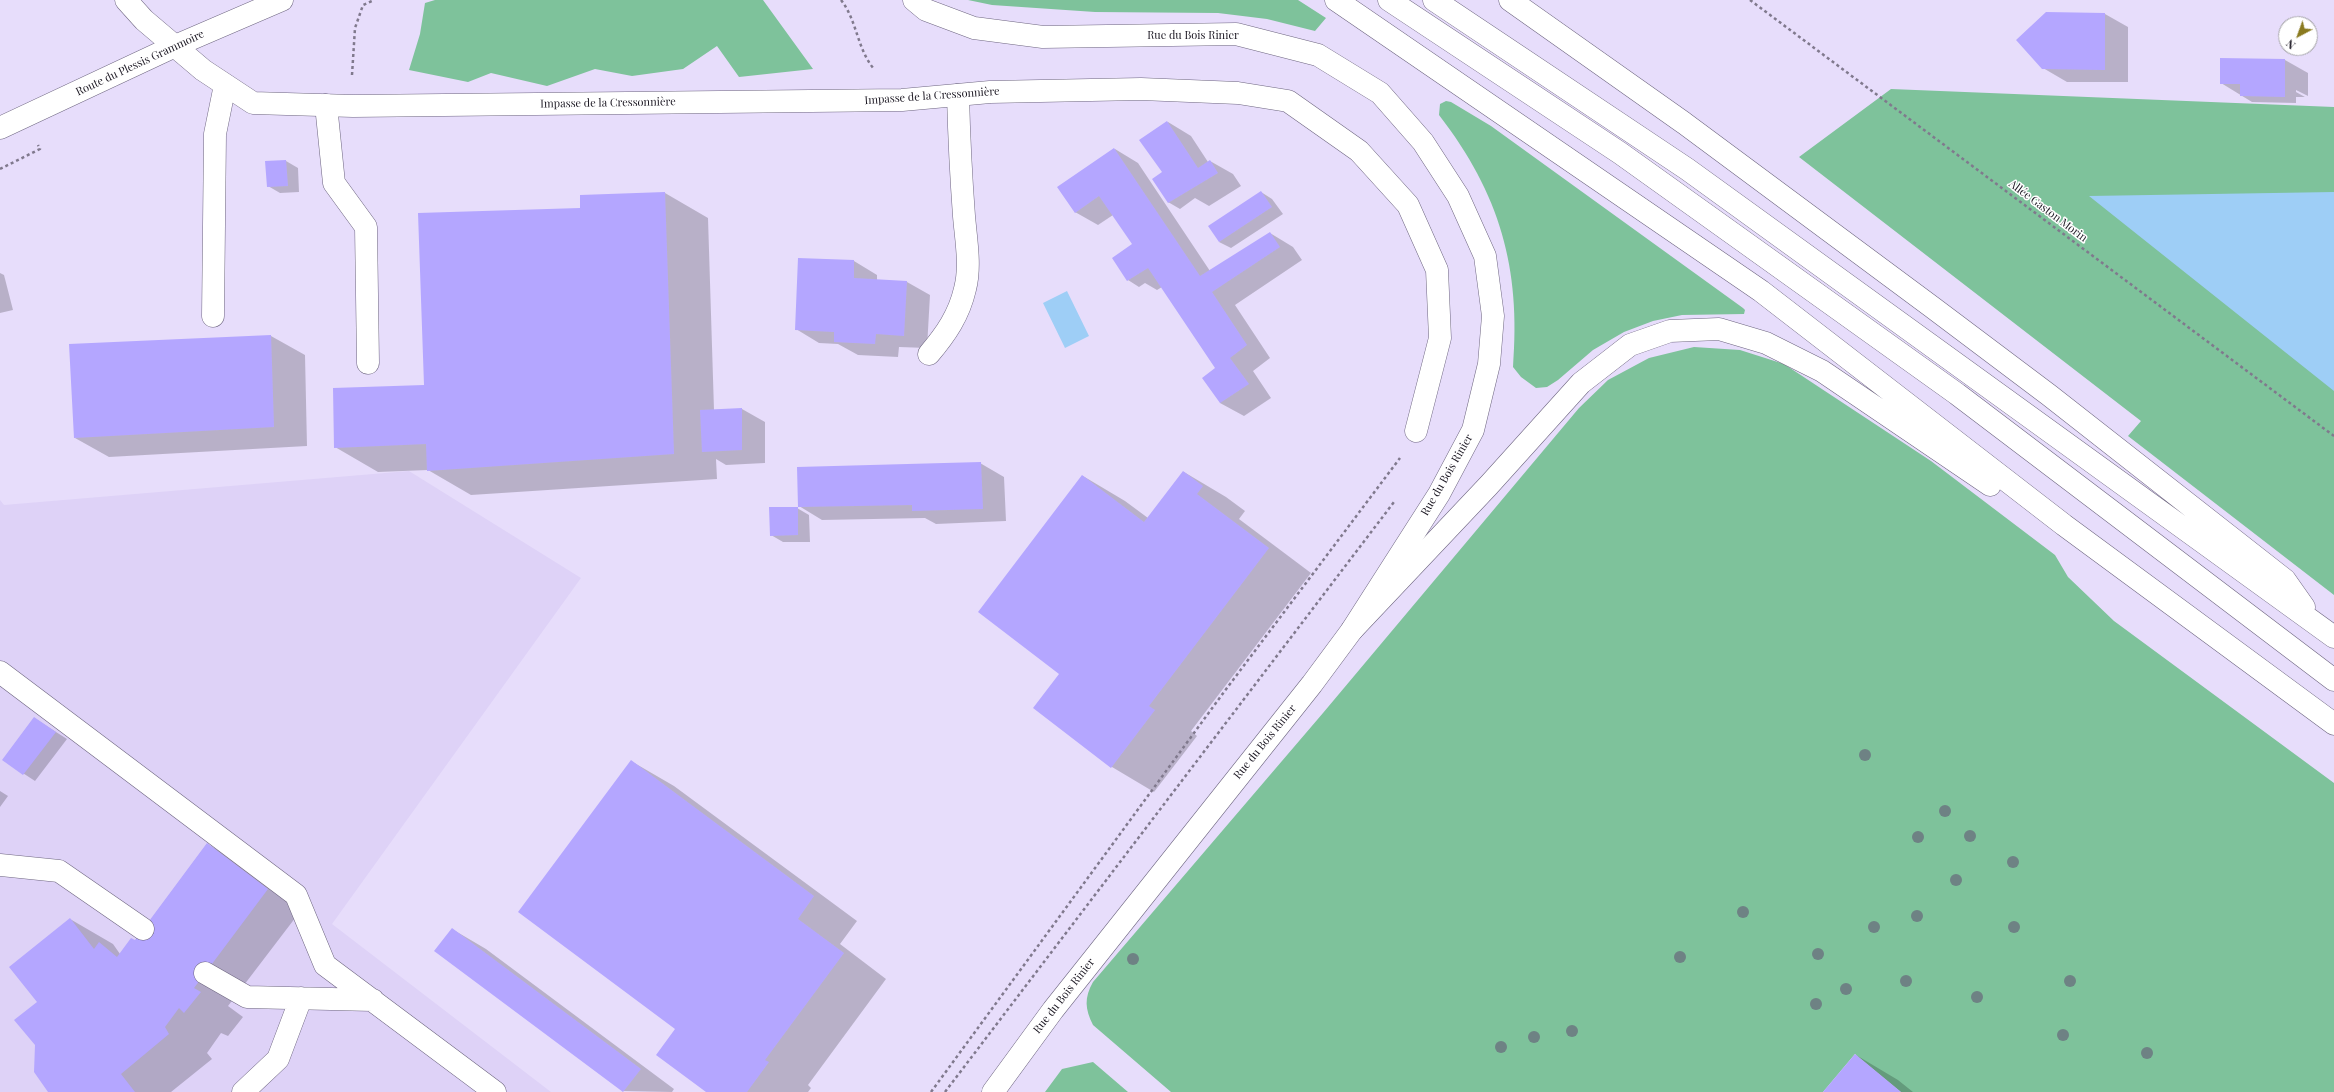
<!DOCTYPE html>
<meta charset="utf-8">
<style>
body{margin:0}
#map{position:relative;width:2334px;height:1092px;overflow:hidden;background:#e7ddfb;font-family:"Playfair Display",serif}
canvas{display:block}
.north{position:absolute;left:2278px;top:16px;width:40px;height:40px;box-sizing:border-box;background:#fff;border:1px solid #a3a2a6;border-radius:50%;rotate:221deg;font-size:11px;font-weight:700;line-height:16px;text-align:center;color:#1a1621}
.north::after{content:'';display:block;margin:auto;width:14px;height:18px;background:#8a7a1f;clip-path:polygon(50% 0,100% 100%,50% 72%,0 100%)}
</style>
<div id="map">
<canvas width="2334" height="1092"></canvas>
<div class="north">N</div>
</div>
<script>
const c = document.querySelector('canvas').getContext('2d');
c.lineJoin = 'round';
function paint(path, color) {
  c.fillStyle = color;
  c.fill(path, 'evenodd');
}
function strokePath(path, color, width, dash) {
  c.strokeStyle = color;
  c.lineWidth = width;
  c.lineCap = dash ? 'butt' : 'round';
  c.setLineDash(dash || []);
  c.stroke(path);
}
function label(font, color, halo, rows, align = 'center') {
  c.font = font + ' "Playfair Display",serif';
  c.lineWidth = 3;
  c.setLineDash([]);
  c.textBaseline = 'middle';
  c.strokeStyle = halo;
  c.fillStyle = color;
  for (const [text, x, y, turn = 0] of rows) {
    c.save();
    c.translate(x, y);
    c.rotate((+turn || 0) * Math.PI / 180);
    c.textAlign = isNaN(turn) ? turn : align;
    if (halo) c.strokeText(text, 0, 0);
    c.fillText(text, 0, 0);
    c.restore();
  }
}
const built = new Path2D(`
 M409,471L581,578L332,924L551,1092H0V500L4,505Z`);
const green = new Path2D(`
 M435,0H763L813,69L739,77L717,46L683,69L632,76L595,69L547,86L491,73L468,82L409,70L420,34L425,3Z
 M968,0H1298L1326,18L1315,31L1267,19L1218,13L1095,12L992,5Z
 M1891,89L2334,107V595L2128,436L2141,421L1799,157Z
 M1446,101L1451,102L1491,126L1743,308L1745,310L1744,314L1682,315L1653,321L1624,332L1593,350L1558,380L1547,387L1536,388L1521,377L1513,367C1521,268 1500,194 1439,115L1440,104Z
 M1694,347L1740,350L1784,364L1931,461L2055,555L2068,577L2114,621L2334,783V1092H1901L1855,1054L1823,1092H1171L1093,1025C1085,1009 1084,998 1093,982L1323,713L1579,408L1608,380L1649,358Z
 M1093,1062L1128,1092H1045L1062,1069Z`);
const water = new Path2D(`
 M2334,192V391L2089,196Z
 M1067,291L1089,336L1065,348L1043,303Z`);
const shadow = new Path2D(`
 M2105,14L2128,27V82H2067L2043,68Z
 M2285,60L2308,73V96L2296,90V92L2305,97H2296V103L2252,102L2221,83Z
 M1168,122L1191,136L1208,162L1210,161L1233,174L1241,186L1209,206L1195,198L1180,209L1168,202L1164,172Z
 M1115,149L1138,163L1210,271L1270,233L1293,247L1302,260L1235,305L1270,358L1253,371L1271,398L1244,416L1220,403L1216,368L1162,287L1157,290L1145,283L1139,287L1128,280L1133,244L1113,215L1098,225L1075,212Z
 M286,161L298,168L299,192L280,193L268,186L267,162Z
 M1261,192L1272,199L1283,214L1231,248L1219,242Z
 M665,193L708,218L714,410L742,409L765,422V463L726,465L716,459L717,479L471,495L428,470L378,472L335,447L425,386L581,209V196Z
 M799,259L854,261L877,275V280L907,282L930,295L927,348L899,347L898,357L858,355L838,344L819,343L796,329Z
 M0,273L4,275L13,310L0,313Z
 M271,336L305,355L307,446L109,457L75,438Z
 M980,463L1004,477L1006,521L936,524L925,518L822,520L799,506Z
 M1184,472L1226,497L1245,511L1239,519L1311,573L1191,731L1197,736L1154,792L1112,767L1060,673L1083,476L1125,501L1148,518Z
 M797,508L809,515L810,542H783L771,535Z
 M34,718L67,739L35,781L3,760Z
 M631,761L674,786L857,921L840,944L886,979L808,1085L811,1088L808,1092H708L677,1029Z
 M0,791L8,796L0,807Z
 M207,844L241,863L302,909L228,1006L243,1017L228,1036L221,1033L207,1053L212,1059L171,1092H49L38,1002L70,919L113,944L120,954L135,941Z
 M452,929L486,949L674,1089L672,1092L624,1091L436,951Z
 M1856,1055L1898,1080L1913,1092H1824Z`);
const building = new Path2D(`
 M2046,12L2105,13V70L2042,69L2016,40Z
 M2220,58L2285,59V97L2240,96V84H2220Z
 M1167,121L1198,168L1210,160L1218,173L1168,203L1152,179L1162,172L1139,140Z
 M1114,148L1200,276L1270,232L1280,247L1212,292L1247,345L1230,358L1249,384L1220,403L1202,378L1215,368L1148,268L1127,281L1112,258L1132,244L1099,196L1075,213L1057,187Z
 M286,160L288,186L267,187L265,161Z
 M1261,191L1272,207L1219,242L1208,226Z
 M665,192L674,454L427,471L426,444L334,448L333,388L424,385L418,213L580,208V195Z
 M798,258L854,260V278L907,281L904,336L876,334L875,344L834,342V332L795,330Z
 M271,335L274,427L74,438L69,344Z
 M742,408V450L702,452L700,410Z
 M981,462L983,509L912,511V505L798,507L797,467Z
 M1183,471L1203,486L1197,494L1269,548L1149,706L1155,710L1111,768L1033,708L1059,674L978,612L1082,475L1144,522Z
 M769,507H798V535L770,536Z
 M34,717L56,732L23,775L2,760Z
 M631,760L814,896L798,919L844,953L765,1060L769,1062L747,1092H706L656,1055L675,1029L518,912Z
 M207,843L268,889L194,988L201,992L184,1013L179,1008L165,1027L169,1034L121,1074L135,1092H48L34,1072L35,1045L14,1020L37,1002L9,967L70,918L94,949L99,942L117,957L131,938L135,940Z
 M452,928L641,1069L623,1092L434,951Z
 M1855,1054L1901,1092H1823Z`);
const path = new Path2D(`
 M841,0C857,20 857,49 874,69
 M1750,0L2334,436
 M352,75L355,28L363,5L374,0
 M0,169L40,149L38,145
 M931,1092L1224,692L1400,458
 M945,1092L1394,502`);
const service = new Path2D(`
 M326,105L334,183L366,227L368,363
 M213,316L215,134L225,85
 M929,354C946,334 959,315 965,289C971,266 966,240 964,216C961,176 959,135 958,95
 M0,672L296,895L325,965L495,1092
 M0,865L59,871L143,929
 M205,973L247,997L373,1000
 M243,1092L278,1059L301,998`);
const minor = new Path2D(`
 M126,0L144,20L203,70L253,103L353,106L902,100L990,92L1141,89L1238,93L1288,101L1359,151L1408,205L1437,270L1440,338L1416,431`);
const tertiary = new Path2D(`
 M914,0L926,10L974,28L1043,37L1236,34L1318,55L1380,93L1423,142L1458,196L1485,256L1493,316L1489,364L1473,430L1439,494L1352,630L1312,684L1053,1010L993,1092
 M0,128L175,46L282,0`);
const trunk = new Path2D(`
 M1336,0L1761,291L2064,525L2334,724
 M1389,0L1620,153L1957,394L2334,680
 M1434,0L1687,169L2334,637
 M1510,0L1684,123L1932,307L2049,395L2285,580L2304,607
 M1352,630L1489,485L1581,383L1630,345L1670,331L1719,329L1766,343L1822,371L1990,485`);
const trees = [
 [1865,755],
 [1945,811],
 [1970,836],
 [1918,837],
 [2013,862],
 [1956,880],
 [1743,912],
 [1917,916],
 [1874,927],
 [2014,927],
 [1818,954],
 [1680,957],
 [1133,959],
 [1906,981],
 [2070,981],
 [1846,989],
 [1977,997],
 [1816,1004],
 [1572,1031],
 [2063,1035],
 [1534,1037],
 [1501,1047],
 [2147,1053]
];
const streetNames = [
 ["Rue du Bois Rinier",1193,36],
 ["Route du Plessis Grammoire",140,63,-25],
 ["Impasse de la Cressonnière",932,96,-4],
 ["Impasse de la Cressonnière",608,103,-1],
 ["Allée Gaston Morin",2048,211,37],
 ["Rue du Bois Rinier",1447,475,-60],
 ["Rue du Bois Rinier",1265,742,-51],
 ["Rue du Bois Rinier",1064,996,-52]
];
paint(built, '#ded2f7');
paint(green, '#7ec29b');
paint(water, '#9ecef6');
paint(shadow, '#0003');
paint(building, '#b4a6ff');
strokePath(service, '#6e6680', 23);
strokePath(minor, '#6e6680', 23);
strokePath(tertiary, '#6e6680', 23);
strokePath(trunk, '#6e6680', 23);
strokePath(path, '#80798d', 2.5, [3, 3]);
strokePath(service, '#fff', 22);
strokePath(minor, '#fff', 22);
strokePath(tertiary, '#fff', 22);
strokePath(trunk, '#fff', 22);
c.fillStyle = '#6e8284';
for (const [x, y] of trees) {
  c.beginPath();
  c.arc(x, y, 6, 0, 2 * Math.PI);
  c.fill();
}
label('11px', '#1a1621', '#fff', streetNames);
</script>
